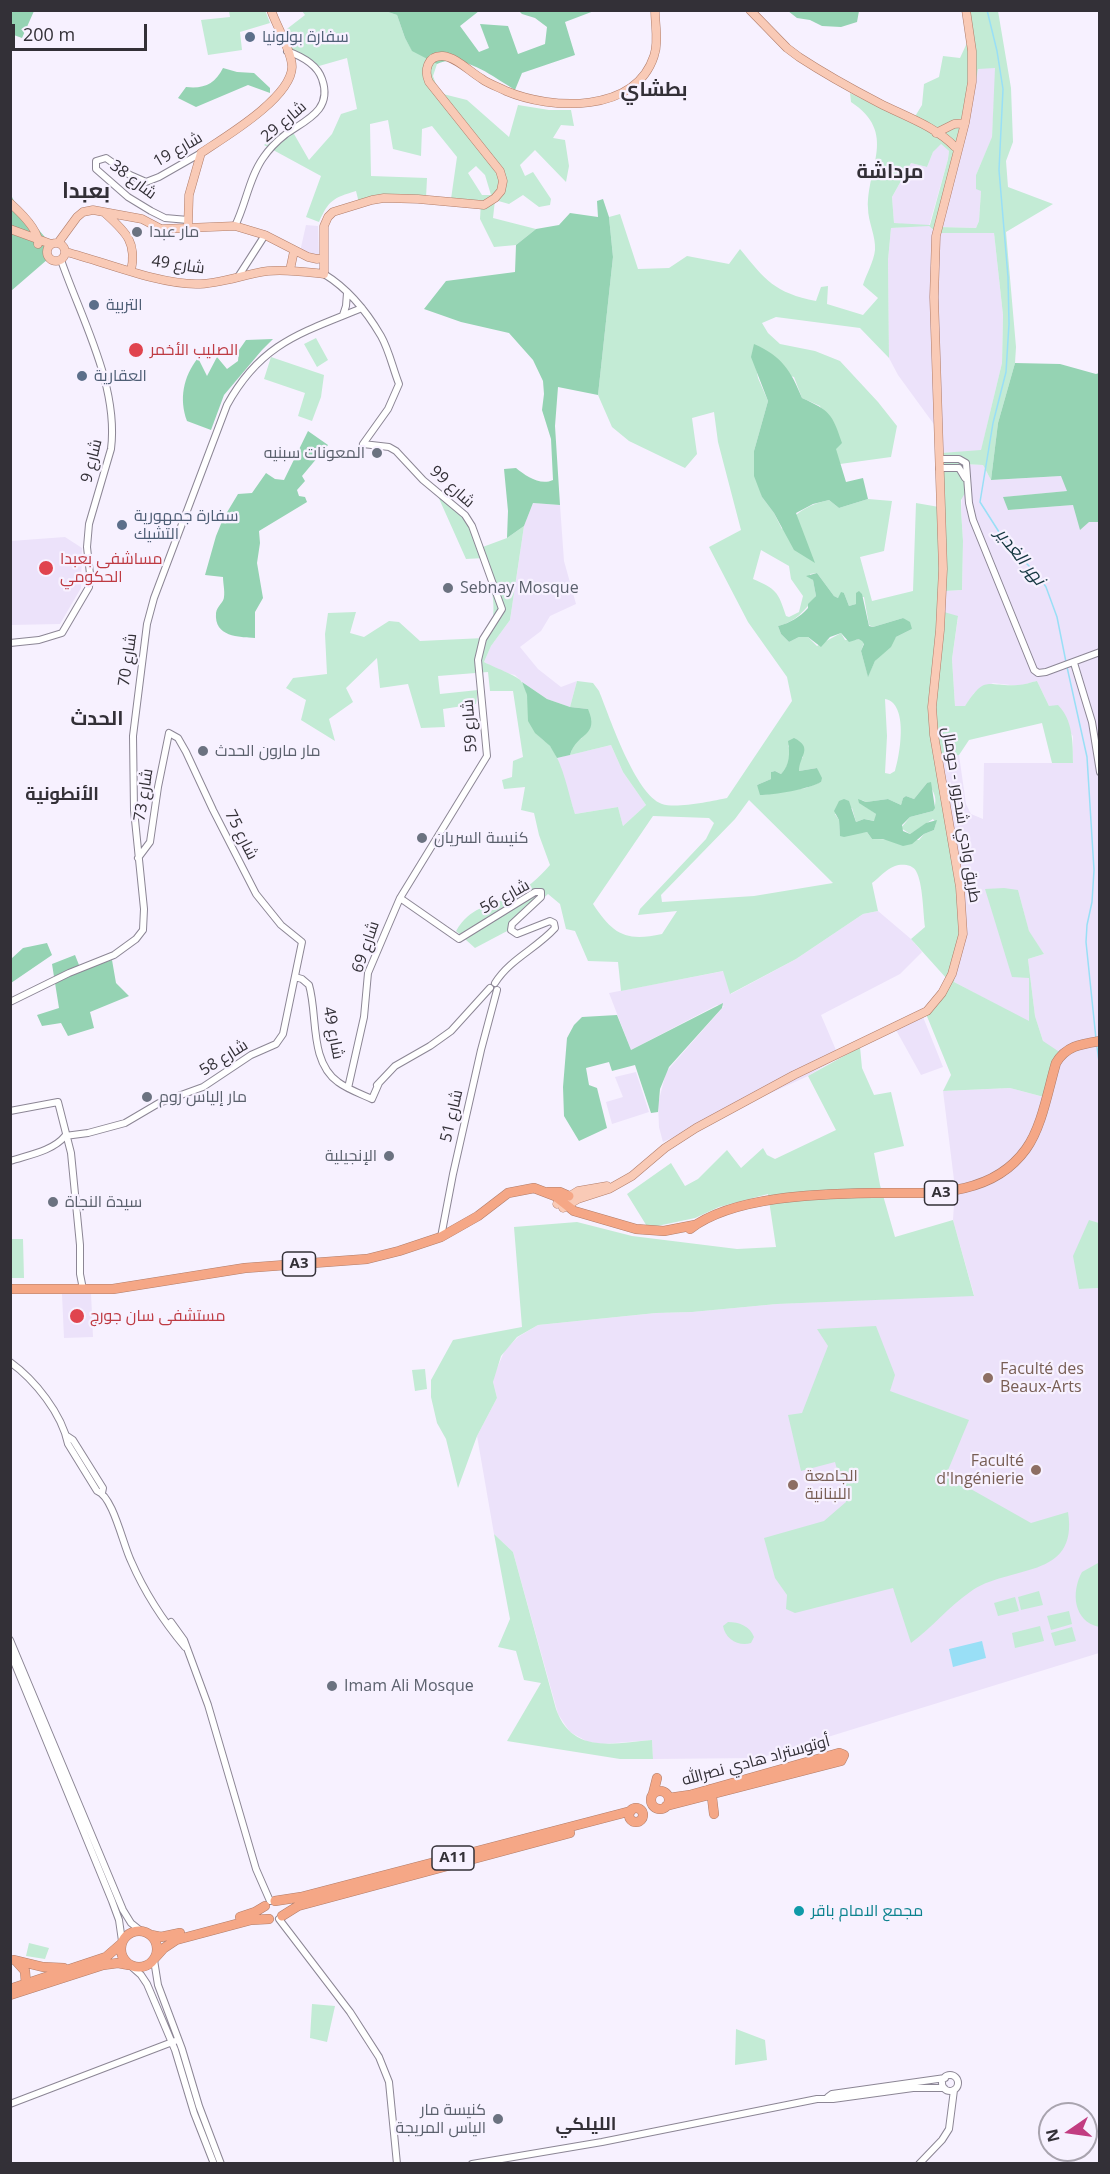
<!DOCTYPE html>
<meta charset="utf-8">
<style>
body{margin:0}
#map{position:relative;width:1110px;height:2174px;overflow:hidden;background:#f7f1ff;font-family:"Open Sans",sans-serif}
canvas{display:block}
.frame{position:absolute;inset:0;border:12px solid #333037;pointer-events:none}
.north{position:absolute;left:1038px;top:2102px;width:60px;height:60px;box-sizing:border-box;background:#f7f1ff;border:2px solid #a9a4af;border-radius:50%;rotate:257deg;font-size:16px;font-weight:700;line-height:24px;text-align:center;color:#333037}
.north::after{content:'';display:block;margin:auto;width:21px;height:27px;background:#c23d81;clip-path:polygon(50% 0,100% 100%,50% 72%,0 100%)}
.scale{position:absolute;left:12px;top:24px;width:135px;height:27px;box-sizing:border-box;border:3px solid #333037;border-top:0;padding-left:8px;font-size:18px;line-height:21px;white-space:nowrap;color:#333037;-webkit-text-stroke:4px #f7f1ff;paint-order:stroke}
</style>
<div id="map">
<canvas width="1110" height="2174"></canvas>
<div class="frame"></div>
<div class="north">N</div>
<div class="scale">200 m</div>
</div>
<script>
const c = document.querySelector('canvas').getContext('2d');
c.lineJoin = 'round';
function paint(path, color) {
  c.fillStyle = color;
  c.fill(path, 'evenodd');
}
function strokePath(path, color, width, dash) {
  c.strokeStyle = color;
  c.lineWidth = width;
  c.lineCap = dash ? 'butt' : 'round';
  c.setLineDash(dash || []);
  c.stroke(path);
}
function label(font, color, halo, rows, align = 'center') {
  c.font = font + ' "Open Sans",Cairo,sans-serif';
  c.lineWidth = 4.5;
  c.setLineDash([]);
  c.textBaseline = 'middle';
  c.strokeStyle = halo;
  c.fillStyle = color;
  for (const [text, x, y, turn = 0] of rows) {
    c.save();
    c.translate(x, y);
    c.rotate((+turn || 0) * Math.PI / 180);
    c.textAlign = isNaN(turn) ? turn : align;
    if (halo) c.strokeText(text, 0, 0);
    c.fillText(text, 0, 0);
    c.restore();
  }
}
const built = new Path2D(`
 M978,68H996L992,138L976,175L981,191L979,221L976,228L939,227L968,123Z
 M940,143L949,151L948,159L929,226L937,233H994L1003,315L1002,363L981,451L941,453V434L898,375L889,358L888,260L891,228L917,226L894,223L892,197L911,163L927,167L933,152Z
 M306,225L318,226L319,257L300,252Z
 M964,464L983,465L991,480L1062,476L1068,491L1004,497L1008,510L1073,505L1089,522H1099V1036L1078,1042L1095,1038L1099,1063V1223L1089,1221L1079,1289L1099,1288V1653L760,1758L653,1759L652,1740L603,1744L588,1742L570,1732L558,1714L513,1552L494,1534L477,1436L497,1398L493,1382L494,1375L505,1350L518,1337L538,1325L656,1313L692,1312L777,1304L974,1295L953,1220L955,1188L943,1091L1010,1088L1044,1097L1043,1041L1035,1016L1028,959L1044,954L1029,932L1018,890L1029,978V1022L954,982L962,936L942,758L959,755L966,804L971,814L983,819L984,763H1073V736L1049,706L1037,681L1019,686L993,683L974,693L965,706H955L952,659L958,617L944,613L945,591L962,590L963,541L961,510Z
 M533,503L560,505L564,561L576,604L550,616L541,631L520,647L538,669L561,687L577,681L570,707L547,699L522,682L515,675L502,672L484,662L491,646L510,620L524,526Z
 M65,537L82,548L81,588L60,624L11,625V541Z
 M611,745L623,772L646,805L623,826L618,807L575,814L557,758Z
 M878,911L911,939L922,952L900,974L821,1015L839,1057L808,1076L663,1142L659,1127L658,1104L666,1072L724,1006L717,1005L631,1050L609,993L724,971L731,994L796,959L863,914Z
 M923,1017L943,1067L921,1075L896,1030Z
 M636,1072L649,1112L612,1124L606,1102L623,1097L615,1077Z
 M91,1293L93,1337L64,1338L62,1294Z`);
const green = new Path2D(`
 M265,10L270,23L240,32L242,50L208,55L201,20L230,17L229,11Z
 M302,11H385L397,15L405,38L412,50L437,64L433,76L439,93L467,100L509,137L518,105L549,110H571L574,126L561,125L553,138L565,140L569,166L566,182L535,150L520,165L525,176L533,172L551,199L550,205L539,207L523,195L509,204L495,200L493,218L536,229L516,245L494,247L480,219L481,201L451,199L457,157L432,126L422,129L421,156L393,149L388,120L370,124L371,176L427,178L426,198L359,203L356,191C333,198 329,200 319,222L306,217L321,176L264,145L278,133L294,134L309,160L332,134L341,114L357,109L347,58L319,66L285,47L279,35L305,15ZM476,166L485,175L491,195H482L468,173Z
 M969,11H998L1011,88L1013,142L1006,161L1008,187L1053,204L1006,232L1016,347L1015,363L998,423L991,480L983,465L964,464L965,493L961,500V510L963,541L962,590L945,591L944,612L958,616L952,659L955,706H965C986,674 986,687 1018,685C1024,685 1031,682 1037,681L1049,706L1058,705C1073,720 1073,743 1073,763H1052L1042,723L969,740L959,755L942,758L962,893V936L954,982L1029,1021V978L1012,977L985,889L1004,888L1018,890L1029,931L1044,954L1028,959L1035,1016L1043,1041L1061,1053L1051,1064L1044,1097L1010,1088L943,1091L951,1075L924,1009L936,998L947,979L911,939L925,927C923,913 923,883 916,871C912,864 901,864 895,866C886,869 879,878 872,883L878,911L863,914L796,959L730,994L723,971L621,991L618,962L588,961L575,931L566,929L560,904L548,894L509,930L475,948L456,931C471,906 486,908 510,897C526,889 539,878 550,865L539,835L534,813L521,810L525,787L504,789L502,780L512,777L513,761L523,757L513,691H490L488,672L438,676L440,694L478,690L476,704L443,709L445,727L421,728L408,684L380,688L377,658L346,688L353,702L329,719L335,741L301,720L306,700L286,688L293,678L327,674L325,634L328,613L356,612L350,633L364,637L389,621L399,622L420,641L484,638C486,634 490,630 491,626C498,606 489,576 484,558L466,559L437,494L472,524L480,548L507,538L524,526L510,620L491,646L484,662C493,667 516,675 521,681C531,695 528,715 535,731C538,738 547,741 551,747C564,766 568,793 575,814L618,807L623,826L646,805L623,772L611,745L570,755L574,743L582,738L588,709L570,707L577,681L593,683L599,691C610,718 635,794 662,804C676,809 712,801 727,798L792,701L787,677L748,622L709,547L741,530L718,442L714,412L692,418L697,454L685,468L629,441L612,427L598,395L613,257L609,217L620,214L638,269L669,268L687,256L729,264L740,249C765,280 775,293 816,301L821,287L828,286L827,304L863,315L878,298L863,285C866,275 874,261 875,250C876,236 868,222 868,208C867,167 898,133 851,102L850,93L911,123L922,105L924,84L939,77L943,56L960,58L972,32ZM995,68L992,137L976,175V189L981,191L979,221L976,228L939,227L968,123L978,69ZM941,144L949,151L948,159L930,225L894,223L892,197L911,163L927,167L933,152ZM929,226L937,233H994L1003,315L1002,363L981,450L941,453L939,507L916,503L913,591L872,601L860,557L884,551L892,501L868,499L839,508L829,500C807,505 797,512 782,529L774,513L762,497L754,451L768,401L758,378L756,367L794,377L802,398L820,406L840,464L891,457L897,426L878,402L840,361L815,351L780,344L768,333L762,323L776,317L860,328L889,358L888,260L891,228ZM761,550L789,566L791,579L803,596L799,612L789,617L786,616C778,591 776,589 753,579ZM817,573L834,596L838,598L844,593L849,606L856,604V597H864L869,625L873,627L903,618L912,629L896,637L875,661L868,676L861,651L864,643L862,640H845L841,633L817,646L808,637H799L789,642L781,634L778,626C796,622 805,610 816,596L813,580L810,577V574ZM885,699C909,703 900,755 895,771L890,774L885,773L887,736ZM788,745L803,757L798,763L799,771L817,768L821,782L806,788L763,795L757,785L771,779V772L775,771L781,774C789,767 792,754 788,745ZM927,783C935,791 938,801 933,811L910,817L901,828L910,834L933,819L936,823L934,830L924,834L919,840L872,839L867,832L840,835L839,820L835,814L852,808L856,822L864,819L875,821L876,814L866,807L862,800L866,802L888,799L901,805L903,798L906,796L914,799ZM749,800L833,883L754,896L662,902L661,895L735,819ZM653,816L709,818L714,823L706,839L640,909L638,915L677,911L662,934C625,942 613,934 593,904Z
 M316,338L328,360L317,367L304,344Z
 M271,357L324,375L321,397L312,421L298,416L305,393L264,379Z
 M860,1047L862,1068L874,1095L891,1092L904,1146L874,1153L880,1185L895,1237L953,1220L974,1296L777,1304L692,1312L656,1313L538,1325L517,1337L501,1356L493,1382L497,1398L477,1436L458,1488L446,1439L437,1423L431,1397V1380L453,1340L522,1327L514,1227L577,1222L632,1236L737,1249L776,1247L768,1194L719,1207L695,1218L648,1228L627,1194L671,1163L685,1186L698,1179L727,1150L741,1168L763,1148L767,1155L775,1159L836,1130L808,1076Z
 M1089,1220L1099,1223V1288L1079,1289L1073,1256Z
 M10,1239H23L24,1278H11Z
 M876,1326L895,1375L890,1391L969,1420L946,1475L1031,1523L1068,1512C1079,1581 1008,1564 970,1592C948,1607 932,1628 911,1643L893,1588L795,1613L786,1609L787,1595L775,1578L764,1538L824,1521L846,1502L835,1462L801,1471L788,1415L802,1413L828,1346L817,1329Z
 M425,1369L427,1389L415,1391L412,1370Z
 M494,1534L513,1552L556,1709C572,1755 615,1743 652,1740L653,1759H620L507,1741L541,1683L524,1680L516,1651L498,1647L510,1619Z
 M1098,1563H1099V1627C1073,1621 1071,1592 1082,1572Z
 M1039,1591L1043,1605L1021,1610L1018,1597Z
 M1015,1597L1019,1611L998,1616L994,1603Z
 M1069,1611L1072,1624L1051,1630L1047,1616Z
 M728,1622C739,1622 750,1626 754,1637L751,1643C739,1647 725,1639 723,1626Z
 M1040,1626L1044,1641L1015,1648L1012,1633Z
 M1072,1627L1076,1641L1055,1646L1051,1633Z
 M29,1943L49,1948L45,1959L26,1956Z
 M312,2004L335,2006L327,2042L310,2038Z
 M736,2029L765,2040L767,2060L735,2065Z`);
const forest = new Path2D(`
 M13,11H34L22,38L11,34V14Z
 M385,11H479L460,26L479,52L489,48L480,24L508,26L518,54L545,44L547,27L535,18L522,14L519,11H594L565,22L575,55L522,73L515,90C493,77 463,52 437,64L412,51L405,38L397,15Z
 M788,11H859L857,22L841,27L822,26L810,20L797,18Z
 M223,68L237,72L254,73L270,88V93L248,85L196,107L178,98L186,87C204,89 215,84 223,68Z
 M10,193L14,201L50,243L48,259L11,291Z
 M603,199L609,217L613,257L598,395L558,387L555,426L560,505L533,503L524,526L507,538L508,511L504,469L516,468C526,476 540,486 553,480L551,439L542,410L544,394L543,381L533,360L509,333L461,322L424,309L446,281L515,272L516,245L536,229L559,225L570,213L598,217L597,201Z
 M273,339L262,350L224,395L211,430L187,421C179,399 183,377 198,358L207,376L217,357L227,369L238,361L239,350L246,340Z
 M754,344C782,356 791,371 802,398C830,411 832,413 842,443L836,449L846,482L863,478L868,499L839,508L829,500L813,504L796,513L815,563L794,550L774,513L762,497L754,476V451L768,401L751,357Z
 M1015,363L1060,364L1096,374L1099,373V522H1089L1080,530L1073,505L1008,510L1003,497L1067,491L1061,476L991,480L998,423Z
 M308,431L328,445L302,476L305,481L297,490L299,496L305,497L307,502L259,531L260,543L257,563L263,598L255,612V638C239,637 214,637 216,613C217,606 224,602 224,597C225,591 223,583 223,577L205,575L216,536L223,519L238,494L252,493L266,473L275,479L284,480Z
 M817,573L834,596L838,598L841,592L844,593L849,606L856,604V593L859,591L862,594L869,626L873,627L903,618L910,622L912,629L896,637L891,647L875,661L868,677L861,651L864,644C860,636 855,641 849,642L841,633L830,637L821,647L808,637H799L789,642L781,634L778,626C790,623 800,617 808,608V604L816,596L813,580L806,576Z
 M522,682L547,699L570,707L588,709C600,737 577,732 570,755L557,758L550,746L535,733L528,721L527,695Z
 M794,738C814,748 799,756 799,771L817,768L822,778L821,782C810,789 773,795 760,795L757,785L771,779V772L775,771L781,774C790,765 790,753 788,741Z
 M931,782L935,808L933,811L910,817L902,825L903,831L910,834L926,823L937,820L934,830L924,834L912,844L903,846L883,839H872L867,832L844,837L840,836L839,820L834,811L839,801L844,799L849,801L856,822L864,819L874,821L876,814L859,803L858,799L866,802L888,799L901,805L903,798L906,796L914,799L927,783Z
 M47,943L52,955L11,983V959L23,948Z
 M75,955L81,970L112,960L116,983L129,996L90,1012L94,1028L68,1036L61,1023L42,1026L37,1015L59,1008L52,964Z
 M723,1003L722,1008L669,1067L660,1089L658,1112L651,1113L635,1065L612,1071L609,1062L586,1068L589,1085L597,1088L607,1128L579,1141L564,1116L563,1087L567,1038L574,1025L582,1017L617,1015L631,1050Z`);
const water = new Path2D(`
 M982,1641L986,1658L953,1667L949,1649Z`);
const stream = new Path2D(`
 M987,10L997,51L1003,89L999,170L1008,277L1009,324L1006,372L993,423L980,502L1006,543L1038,575L1046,587L1057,617L1066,662
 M1067,667L1087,757L1094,870L1092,902L1087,925L1086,942L1096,1039
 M1097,1047L1100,1069`);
const minor = new Path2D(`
 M188,220L165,218L151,211L128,197L96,169V161L106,158L130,175L146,182L159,177L201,153
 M235,226C246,204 249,178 263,158C269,149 277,141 286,134C306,120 333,110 322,79C317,64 301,56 287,51
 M324,274C347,288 367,312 381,336C389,350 393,369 399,384L388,409L363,444L389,447L396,451L423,480L465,515L472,526L502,609L483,639L478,660L487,756L400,898L385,933L368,973L364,1017L348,1088
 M238,277L265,235
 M343,315L346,306L347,293
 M939,459H959L966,463L969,503L973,520L1034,670L1038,673L1046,672L1100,652
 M939,468H959L965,478
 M10,643L39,640L62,633L89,587L90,574L87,547L89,524L111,449C119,386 81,318 61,260
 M1074,663L1092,722L1100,772
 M400,898L459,939L535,892H541V897L512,924L511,930L517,934L550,921L554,923L555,928C536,949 510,959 495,983
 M295,977L302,979L309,985C318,1015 309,1061 338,1082C347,1089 361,1094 372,1099L379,1083
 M10,1002L69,973L114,955L136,939L143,930L144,909L134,810L133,736L147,624L154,598L227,405C261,343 301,333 362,308
 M377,1085L395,1066L430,1046L451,1031L490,988
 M10,1111L58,1102L71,1153L80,1245V1274L83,1289
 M10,1161C28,1155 53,1151 65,1136L88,1133L125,1123L159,1103L203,1087L251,1055L276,1044L283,1034L302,942L281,925L256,894L213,810L186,752L178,738L169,733L158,787L150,842L138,858
 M441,1237L453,1174L481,1050L497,990
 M10,1362C35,1380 62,1414 68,1444L97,1491C113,1496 123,1545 131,1561C144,1591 164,1622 185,1647
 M67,1436L73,1440L103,1488L102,1493
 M171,1622L184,1640L208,1705L256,1869L270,1901
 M10,1640L123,1910L131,1923L141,1931
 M10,1652L112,1901L119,1920L122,1941
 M279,1919L350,2012L379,2057L389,2082L397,2164
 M154,1960L158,1985L182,2049L199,2106L221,2164
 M132,1967L141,1975L147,1984L175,2050L194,2113L214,2164
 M942 2083a8 8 0 1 1 16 0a8 8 0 1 1-16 0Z
 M828,2097L832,2094L945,2078
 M10,2104L175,2041
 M472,2164L602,2142L817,2099H833L913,2088H944
 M919,2164L942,2140L949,2129L954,2090`);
const major = new Path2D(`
 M750,10L787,48L799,57C825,74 852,89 879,103C904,116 935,126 955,147
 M936,133L954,124L965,123
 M10,203C20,212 40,231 38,244
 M106,214C127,233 137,243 131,271
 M188,226L189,195L201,153C225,137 291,98 292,67C292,52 276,25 271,10
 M10,229L51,244
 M47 252a9 9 0 1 1 18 0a9 9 0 1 1-18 0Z
 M58,243L77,217L83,212L93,210L142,219L161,229L235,226L265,235L308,257L317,259L323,258
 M66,252C105,262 157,284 196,284C221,284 244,274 268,271C287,269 306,272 324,274V226L328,217L333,212L372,200L384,198L418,199L484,205L495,198L501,191L503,181L500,171L429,82C424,71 427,55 443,56C456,57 470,72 482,79C489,84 498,87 506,91C551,110 635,114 654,56C659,42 655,25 655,10
 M290,270L294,251
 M557,1204L578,1191L607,1186
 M563,1208L578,1199L609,1189L632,1176L665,1148L696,1128L794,1075L927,1011L942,993L952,974L963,934L960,887L934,735L932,707L940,630L943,569L934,297L936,236L965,123L972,82V51L966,10`);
const highway = new Path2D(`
 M548,1192H560L569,1196
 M690,1229C734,1195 822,1194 876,1193C929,1193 991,1198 1026,1149C1042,1127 1048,1090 1056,1063C1066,1046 1081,1044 1100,1041
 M10,1289H113L245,1268L367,1259L399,1251L441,1237L478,1216L508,1193L534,1188L555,1196L574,1211L636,1229L664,1231L695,1225
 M711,1789L714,1814
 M651 1800a9 9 0 1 1 18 0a9 9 0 1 1-18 0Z
 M653,1794L657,1778
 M666,1806L841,1761L844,1755L839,1753L690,1795L669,1798
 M629 1815a7 7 0 1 1 14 0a7 7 0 1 1-14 0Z
 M275,1901L301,1897L631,1811
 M282,1916L298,1906L570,1833
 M240,1917L255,1912L265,1906
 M121 1949a18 18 0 1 1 36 0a18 18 0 1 1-36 0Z
 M151,1935L161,1937L180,1933
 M155,1958L164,1948L176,1940L251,1920L269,1919
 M14,1960L43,1967L64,1968
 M16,1961L25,1971L26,1984
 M10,1989L106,1957L121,1944
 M10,1995L103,1965L118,1963L129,1965`);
const markers = [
 [250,37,6,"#5c6f8a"],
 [137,232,6,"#6b7280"],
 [94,305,6,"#5c6f8a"],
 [136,350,8,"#e0444e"],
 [82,376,6,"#5c6f8a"],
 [377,453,6,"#6b7280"],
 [122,525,6,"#5c6f8a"],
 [46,568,8,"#e0444e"],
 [448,588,6,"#6b7280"],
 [203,751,6,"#6b7280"],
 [422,838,6,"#6b7280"],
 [147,1097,6,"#6b7280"],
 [389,1156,6,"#6b7280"],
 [53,1202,6,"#6b7280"],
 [77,1316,8,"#e0444e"],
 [988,1378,6,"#8d6e63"],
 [1036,1470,6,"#8d6e63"],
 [793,1485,6,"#8d6e63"],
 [332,1686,6,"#6b7280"],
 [799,1911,6,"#0f9aa8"],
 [498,2119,6,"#6b7280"]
];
const shields = [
 [941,1193,33],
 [299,1264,33],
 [453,1858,42]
];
const shieldNames = [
 ["A3",941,1193],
 ["A3",299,1264],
 ["A11",453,1858]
];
const serviceNames = [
 ["سفارة بولونيا",262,37],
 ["التربية",106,305],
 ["العقارية",94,376],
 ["سفارة جمهورية",134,516],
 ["التشيك",134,534]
];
const streetNames = [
 ["شارع 29",284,122,-40],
 ["شارع 19",178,150,-30],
 ["شارع 38",133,180,37],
 ["شارع 49",178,265,8],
 ["شارع 9",92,461,-76],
 ["شارع 99",452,487,42],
 ["شارع 70",128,660,-82],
 ["شارع 59",470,726,-94],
 ["شارع 73",144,795,-81],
 ["طريق وادي شحرور - حومال",961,815,81],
 ["شارع 75",241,835,63],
 ["شارع 56",505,897,-29],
 ["شارع 69",366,947,-71],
 ["شارع 49",333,1033,79],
 ["شارع 58",224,1058,-32],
 ["شارع 51",452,1116,-77],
 ["أوتوستراد هادي نصرالله",756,1761,-15]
];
const worshipNames = [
 ["مار عبدا",149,232],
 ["المعونات سبنيه",365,453,"right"],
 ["Sebnay Mosque",460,588],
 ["مار مارون الحدث",215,751],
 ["كنيسة السريان",434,838],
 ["مار إلياس روم",159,1097],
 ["الإنجيلية",377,1156,"right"],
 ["سيدة النجاة",65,1202],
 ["Imam Ali Mosque",344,1686],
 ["كنيسة مار",486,2110,"right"],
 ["الياس المريجة",486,2128,"right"]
];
const healthNames = [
 ["الصليب الأخمر",150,350],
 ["مساشفى بعبدا",60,559],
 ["الحكومي",60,577],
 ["مستشفى سان جورج",90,1316]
];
const educationNames = [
 ["Faculté des",1000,1369],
 ["Beaux-Arts",1000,1387],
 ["Faculté",1024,1461,"right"],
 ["d'Ingénierie",1024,1479,"right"],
 ["الجامعة",805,1476],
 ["اللبنانية",805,1494]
];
const cultureNames = [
 ["مجمع الامام باقر",811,1911]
];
const waterNames = [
 ["نهر الغدير",1020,557,51]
];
const neighbourhoodNames = [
 ["الأنطونية",62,795],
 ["الليلكي",586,2125]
];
const quarterNames = [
 ["بطشاي",654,90],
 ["مرداشة",890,172],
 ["الحدث",97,719]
];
const districtNames = [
 ["بعبدا",86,192]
];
paint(built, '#ece2fa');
paint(green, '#c3ebd5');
paint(forest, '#95d3b3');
paint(water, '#99dff6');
strokePath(stream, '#99dff6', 1.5);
strokePath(minor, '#8c8695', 8);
strokePath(major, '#b17d6a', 9);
strokePath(highway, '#b17d6a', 10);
strokePath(minor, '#fff', 6);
strokePath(major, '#f9cab6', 8);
strokePath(highway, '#f5a786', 9);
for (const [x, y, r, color] of markers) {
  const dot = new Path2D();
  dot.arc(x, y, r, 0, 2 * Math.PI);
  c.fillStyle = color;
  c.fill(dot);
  strokePath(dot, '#f7f1ff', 2);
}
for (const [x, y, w] of shields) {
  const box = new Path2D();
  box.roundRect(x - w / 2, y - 12, w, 24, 4.5);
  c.fillStyle = '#f7f1ff';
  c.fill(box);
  strokePath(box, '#333037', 1.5);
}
label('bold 15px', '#333037', null, shieldNames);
label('16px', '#4e5e75', '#f7f1ff', serviceNames, 'left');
label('16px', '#333037', '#f7f1ff', streetNames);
label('16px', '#5b616d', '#f7f1ff', worshipNames, 'left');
label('16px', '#be3a42', '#f7f1ff', healthNames, 'left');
label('16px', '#785e54', '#f7f1ff', educationNames, 'left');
label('16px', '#0d838f', '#f7f1ff', cultureNames, 'left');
label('italic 18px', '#153741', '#f7f1ff', waterNames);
label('bold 18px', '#333037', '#f7f1ff', neighbourhoodNames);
label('bold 20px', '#333037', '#f7f1ff', quarterNames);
label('bold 22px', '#333037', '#f7f1ff', districtNames);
</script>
